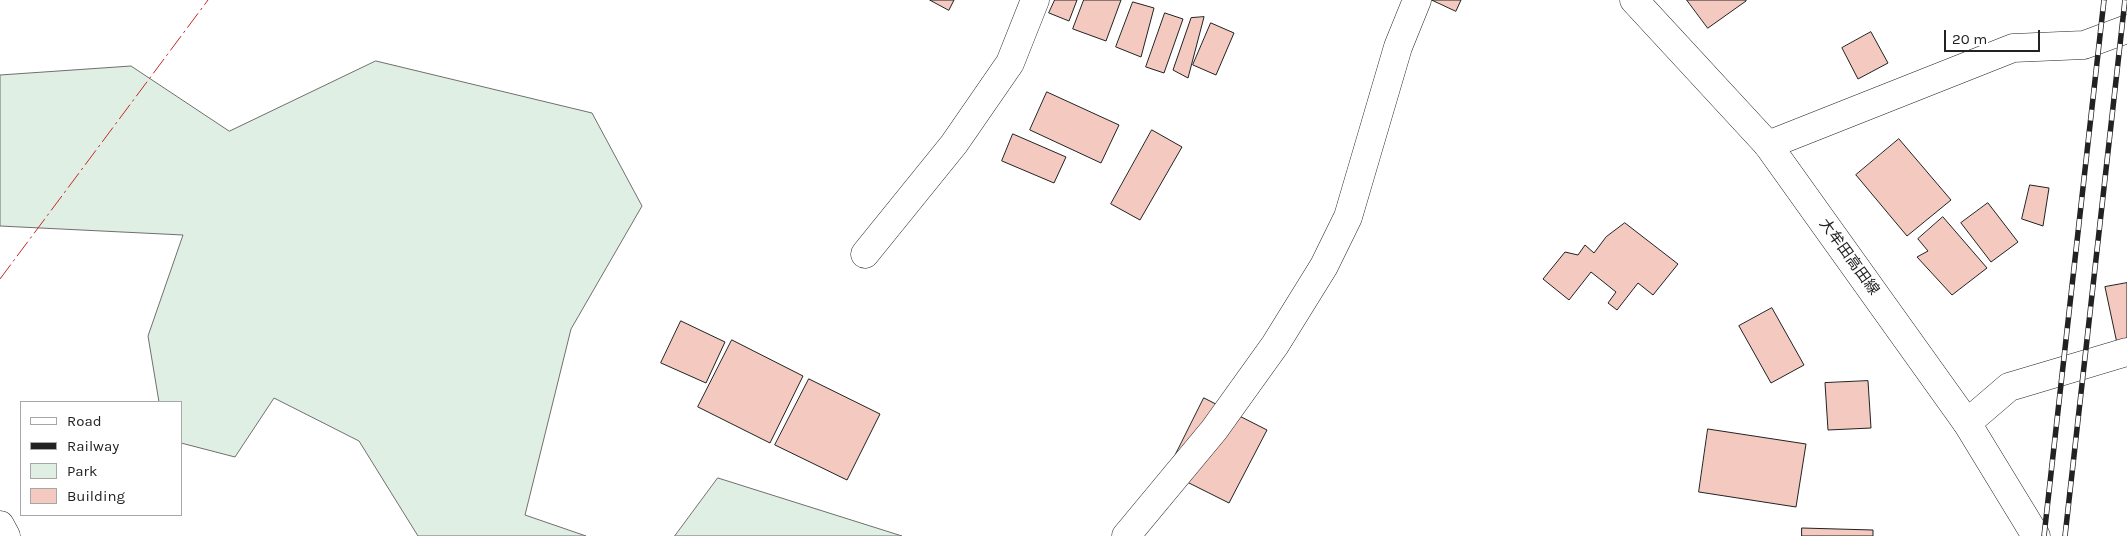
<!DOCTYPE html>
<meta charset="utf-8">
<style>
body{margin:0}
#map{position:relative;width:2127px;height:536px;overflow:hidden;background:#fff;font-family:Karla,sans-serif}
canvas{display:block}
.legend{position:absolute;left:20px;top:401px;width:162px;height:115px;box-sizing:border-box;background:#fff;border:1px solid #a7a7a7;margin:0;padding:6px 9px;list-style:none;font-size:15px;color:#222}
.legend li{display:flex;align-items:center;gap:10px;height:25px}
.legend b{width:25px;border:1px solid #a7a7a7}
.scale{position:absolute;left:1944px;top:30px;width:96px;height:22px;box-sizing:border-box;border:2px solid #222;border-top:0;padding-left:6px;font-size:15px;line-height:18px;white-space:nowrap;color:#222;-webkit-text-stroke:4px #fff;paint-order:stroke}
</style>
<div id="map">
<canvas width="2127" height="536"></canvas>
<ul class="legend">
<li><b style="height:6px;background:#fff"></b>Road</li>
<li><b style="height:6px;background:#222"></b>Railway</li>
<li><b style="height:14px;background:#e0efe3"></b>Park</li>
<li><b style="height:14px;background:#f3c9c0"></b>Building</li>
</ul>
<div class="scale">20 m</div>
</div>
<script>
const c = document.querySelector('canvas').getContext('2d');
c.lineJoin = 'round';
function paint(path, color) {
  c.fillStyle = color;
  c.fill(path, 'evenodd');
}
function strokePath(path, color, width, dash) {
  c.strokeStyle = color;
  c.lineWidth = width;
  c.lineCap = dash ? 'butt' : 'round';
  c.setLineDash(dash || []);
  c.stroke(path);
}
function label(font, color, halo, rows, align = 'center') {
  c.font = font + ' Karla,"Noto Sans JP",sans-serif';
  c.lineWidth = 4;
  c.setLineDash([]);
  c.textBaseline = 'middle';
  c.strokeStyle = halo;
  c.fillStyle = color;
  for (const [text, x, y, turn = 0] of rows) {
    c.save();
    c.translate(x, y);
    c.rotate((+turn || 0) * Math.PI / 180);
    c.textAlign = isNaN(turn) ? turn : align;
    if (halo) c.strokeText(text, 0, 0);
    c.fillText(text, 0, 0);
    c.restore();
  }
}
const green = new Path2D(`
 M376,61L592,113L642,206L571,329L525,515L586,536H418L359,441L274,398L235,457L181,443V402H159L148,336L183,235L0,226V75L131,66L229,131Z
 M718,478L902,536H675Z`);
const building = new Path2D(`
 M930,0H954L949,10Z
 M1055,0H1077L1069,21L1049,13Z
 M1084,0H1121L1106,41L1073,29Z
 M1432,0H1461L1456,11Z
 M1687,0H1746V1L1708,28Z
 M1133,2L1154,8L1141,57L1116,47Z
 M1165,13L1183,19L1164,73L1146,67Z
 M1204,17L1188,78L1173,70L1191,18Z
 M1211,23L1234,33L1216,75L1193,65Z
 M1871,32L1888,63L1858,79L1842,48Z
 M1047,92L1119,125L1101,163L1030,130Z
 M1152,130L1182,147L1140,220L1111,204Z
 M1013,134L1066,157L1054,183L1002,161Z
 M1899,139L1951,200L1907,236L1856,175Z
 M2030,185L2049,188L2043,226L2022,219Z
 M1988,203L2018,242L1991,262L1961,223Z
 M1943,217L1987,268L1952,295L1917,257L1928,251L1918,239Z
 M1625,223L1678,264L1653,295L1638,283L1617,310L1608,303L1616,292L1591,272L1569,300L1543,279L1565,252L1578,255L1585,245L1594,253L1606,237Z
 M2127,283V346L2118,348L2105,287Z
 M1772,308L1804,365L1771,383L1739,326Z
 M681,321L725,342L706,383L661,363Z
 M732,340L803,376L770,443L698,407Z
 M809,379L880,414L847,480L775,445Z
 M1868,381L1871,428L1828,430L1825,383Z
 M1204,398L1267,430L1229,503L1167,472Z
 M1708,429L1806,444L1796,507L1699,492Z
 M1802,528L1873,530V536H1802Z`);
const minor = new Path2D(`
 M1768,145L2013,48L2084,45L2127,29
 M865,254L954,144L1010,63L1035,0
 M1967,423L2009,387L2127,352
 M0,525L6,536
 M1126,536L1214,430L1275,345L1324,266L1348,217L1398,47L1417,0`);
const major = new Path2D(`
 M1634,0L1768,145L1967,423L2036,536`);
const rail = new Path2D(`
 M2044,536L2104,0
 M2065,536L2125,0`);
const power = new Path2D(`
 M0,279L208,0`);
const streetNames = [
 ["大牟田高田線",1849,257,54]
];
paint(green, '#e0efe3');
strokePath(green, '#6f6f6f', 1);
paint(building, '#f3c9c0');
strokePath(building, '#222', 1);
strokePath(minor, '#222', 29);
strokePath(major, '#222', 29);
strokePath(minor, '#fff', 28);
strokePath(major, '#fff', 28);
strokePath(rail, '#222', 5.5);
strokePath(rail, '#fff', 4, [11]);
strokePath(power, '#c62828', 1, [18, 4, 2.5, 4]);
label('15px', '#222', '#fff', streetNames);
</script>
